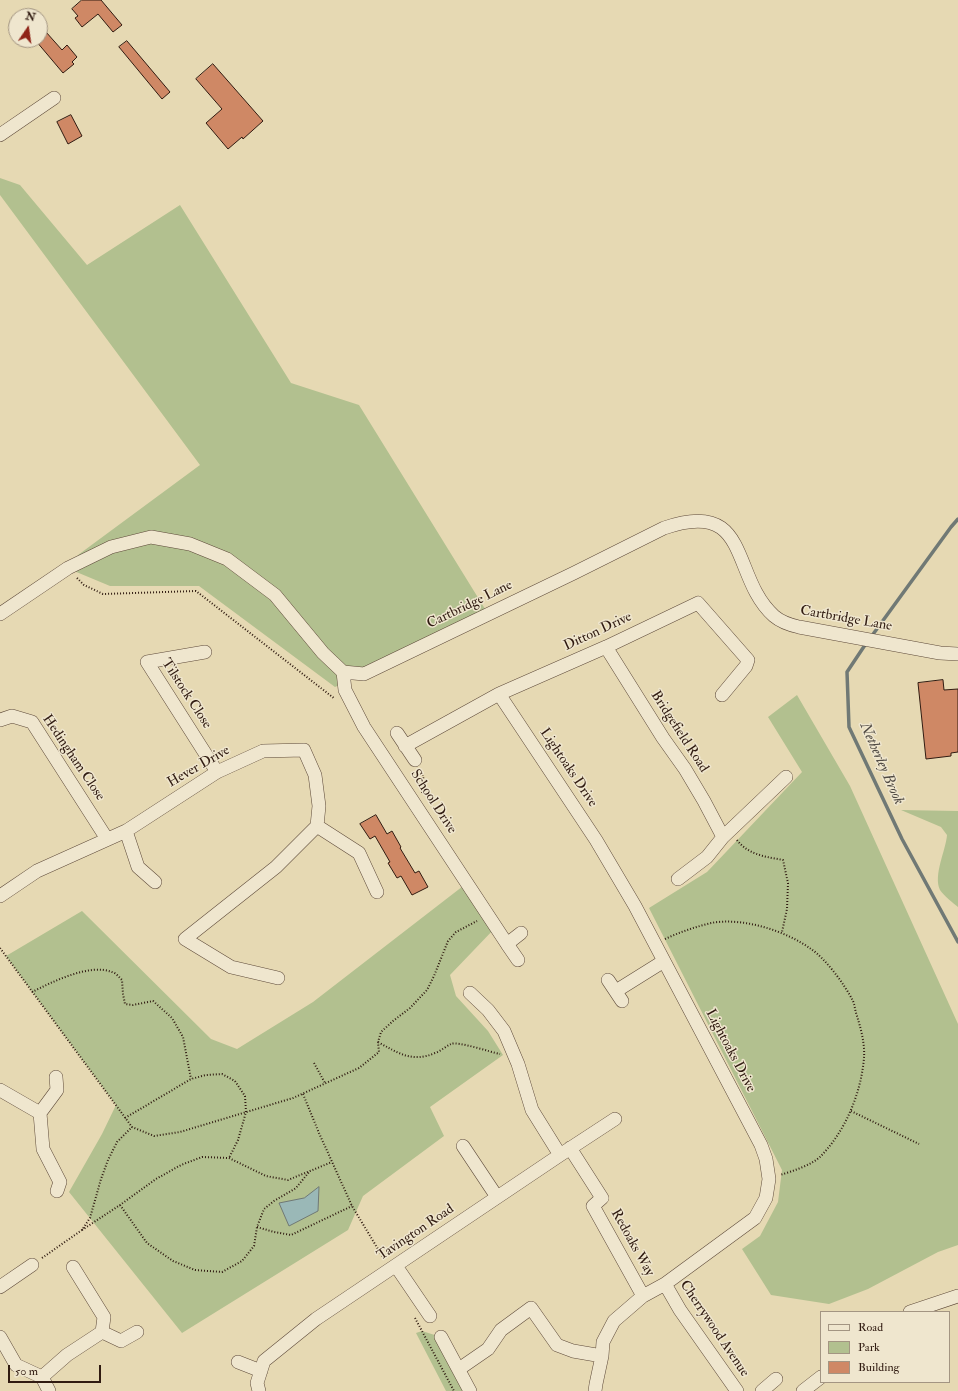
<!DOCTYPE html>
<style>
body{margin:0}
#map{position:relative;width:958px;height:1391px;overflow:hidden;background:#e6d9b3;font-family:"IM FELL Double Pica",serif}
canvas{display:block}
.legend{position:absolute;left:820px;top:1311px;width:130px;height:72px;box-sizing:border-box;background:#efe6ce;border:1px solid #a39582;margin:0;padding:5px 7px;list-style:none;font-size:12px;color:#301b11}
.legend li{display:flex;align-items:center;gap:8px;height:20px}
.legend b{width:20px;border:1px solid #a39582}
.north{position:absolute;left:8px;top:8px;width:40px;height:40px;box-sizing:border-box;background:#efe6ce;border:1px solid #a39582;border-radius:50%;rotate:13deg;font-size:11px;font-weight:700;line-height:16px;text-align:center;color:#301b11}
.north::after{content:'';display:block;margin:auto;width:14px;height:18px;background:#8f2418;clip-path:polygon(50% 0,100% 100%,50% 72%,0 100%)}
.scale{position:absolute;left:8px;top:1365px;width:93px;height:18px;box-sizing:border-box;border:2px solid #301b11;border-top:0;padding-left:5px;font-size:12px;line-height:14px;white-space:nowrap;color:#301b11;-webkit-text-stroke:3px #efe6ce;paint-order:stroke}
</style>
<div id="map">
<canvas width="958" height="1391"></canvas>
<ul class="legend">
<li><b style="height:5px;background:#efe6ce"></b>Road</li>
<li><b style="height:11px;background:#b2c08f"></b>Park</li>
<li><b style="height:11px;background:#cf8865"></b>Building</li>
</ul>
<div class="north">N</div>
<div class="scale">50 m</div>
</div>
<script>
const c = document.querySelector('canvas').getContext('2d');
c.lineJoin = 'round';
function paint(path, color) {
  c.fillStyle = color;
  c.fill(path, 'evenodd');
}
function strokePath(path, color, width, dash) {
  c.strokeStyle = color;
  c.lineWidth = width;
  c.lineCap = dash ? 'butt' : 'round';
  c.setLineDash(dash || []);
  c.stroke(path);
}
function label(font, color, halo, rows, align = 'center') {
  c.font = font + ' "IM FELL Double Pica",serif';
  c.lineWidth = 3;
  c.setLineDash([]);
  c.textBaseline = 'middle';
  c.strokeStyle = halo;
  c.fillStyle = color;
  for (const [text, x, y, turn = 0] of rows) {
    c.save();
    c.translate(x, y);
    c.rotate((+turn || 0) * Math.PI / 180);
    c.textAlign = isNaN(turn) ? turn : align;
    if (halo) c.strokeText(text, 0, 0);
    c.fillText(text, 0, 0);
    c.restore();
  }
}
const green = new Path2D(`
 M0,178L20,185L87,265L180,205L291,383L359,405L490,617L335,687L199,586H110L74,571L78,555L200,465L0,195Z
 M797,695L850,786L958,1024V1245L938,1252L868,1289L829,1304L771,1295L742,1249L760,1236L778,1202L782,1170L649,908L707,872L802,772L768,717Z
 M901,810L958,811V907C954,904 943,895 940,890C933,875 946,850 947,835L941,827Z
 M467,883L496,927L450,975L456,996L488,1031L503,1055L430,1107L444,1136L363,1196L348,1230L182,1333L69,1192L102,1134L116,1105L6,956L82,911L211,1039L237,1049L313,1002Z
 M422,1331L441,1337L470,1391H446L416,1333Z`);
const water = new Path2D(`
 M319,1187L318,1211L289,1226L279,1203L304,1198Z`);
const stream = new Path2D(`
 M871,637L951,527L958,519
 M867,642L847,672L849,727L902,839L958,942`);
const building = new Path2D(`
 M82,0H101L122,25L113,32L98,14L82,27L75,18L78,16L72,9Z
 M46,32L62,50L67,45L77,57L72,62L74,64L63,73L36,41L40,40V37Z
 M127,41L170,92L162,99L119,47Z
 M213,64L263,121L243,139L242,137L228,149L206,123L222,109L196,79Z
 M71,115L82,136L68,144L57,122Z
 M943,680L944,690L958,689V752L951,753V756L926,759L918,683Z
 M376,815L387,834L392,831L401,847L400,848L415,873L419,871L428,887L412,895L401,876L397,878L388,863L390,862L375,836L370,839L360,824Z`);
const path = new Path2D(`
 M77,578L84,585L103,594L196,591L335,699
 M422,793L424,785L423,775
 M737,840C748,855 767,857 783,860L788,883L787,909L782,932
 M665,939C680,932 695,927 711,923C743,917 786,931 811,949C826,959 845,985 853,1001C855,1006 855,1011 857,1016C861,1029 865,1044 864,1058C861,1093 846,1130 821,1156C812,1165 793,1171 780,1175
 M0,948L132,1127L154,1136L180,1132L293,1098L359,1068L379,1052L378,1042L381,1032L393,1021L410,1008L427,990L434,976L448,941L456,932L477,921
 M32,992C52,982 90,963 112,972C116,973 119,977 122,980L123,994L125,1004L133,1005L153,1001L172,1018L183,1037L191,1079
 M378,1042C398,1053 412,1063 435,1053C441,1051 446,1046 451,1044C458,1041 490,1052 500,1054
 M314,1063L325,1083
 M303,1094L319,1133L352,1206L384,1259
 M851,1111L919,1144
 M125,1118L191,1079L206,1075L222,1074L235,1081L245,1096L246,1112L238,1140L229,1158
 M120,1205L147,1243L173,1261L195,1270L222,1272L242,1261L254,1246L257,1227L264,1209L274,1201L296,1188L309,1172
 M257,1227L274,1232L291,1235L352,1206
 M82,1230L120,1205L156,1179L181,1165L202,1157L229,1158L266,1176L288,1180L332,1162
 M42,1258L82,1230L90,1218L101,1179L108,1160L117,1142L132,1127
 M415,1318L454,1391`);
const minor = new Path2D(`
 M0,135L54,98
 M0,614L68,568L111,547L151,537L190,544L227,559L275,595L323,653L343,672L364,674L574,573L664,528C752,497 730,577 774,616C781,622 790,625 799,627L940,653L958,654
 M606,647L663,738L685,769L704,801L723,837L786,777
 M205,652L147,662L217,772
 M343,672L345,690L364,727L507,944
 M499,694L596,840L635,906L761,1145L766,1159L769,1179L766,1198L755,1218L665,1284L643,1296L614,1321L603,1342L602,1356L596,1384L595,1391
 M0,720L12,716L32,722L107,839
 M397,733L415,760
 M405,746L499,694L606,647L698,603L748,660L746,666L722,695
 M317,826L359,853L377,892
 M126,831L138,867L155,882
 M678,879L707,857L723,837
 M0,896L37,871L126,831L217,772L263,751L304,750L315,775L319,806L317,826L276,867L185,939L231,967L278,978
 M518,960L507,944L521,933
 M608,980L622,1001
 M616,991L664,961
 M470,993L488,1010L504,1031L518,1064L532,1110L560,1155
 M0,1090L40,1113L57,1090L56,1077
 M40,1113L43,1149L60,1182L57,1191
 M463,1146L497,1197
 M570,1148L602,1198L593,1206L643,1296
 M396,1266L430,1316
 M665,1284L680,1310L737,1391
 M0,1287L32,1265
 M910,1312L958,1296
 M102,1332L121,1341L137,1332
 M0,1337L16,1365L42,1377L49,1391
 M441,1337L470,1391
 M238,1362L261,1371
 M459,1369L488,1349L501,1330L531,1308L557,1345L573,1351L602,1356
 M42,1377L67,1355L102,1332L104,1317L73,1267
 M259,1391L257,1383L264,1361L316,1319L560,1155L615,1119
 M762,1391L776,1379
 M803,1391L821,1377`);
const streetNames = [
 ["Cartbridge Lane",470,605,-26],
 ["Cartbridge Lane",846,619,10],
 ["Ditton Drive",598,632,-25],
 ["Tilstock Close",186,694,57],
 ["Bridgefield Road",679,732,57],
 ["Hedingham Close",73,758,56],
 ["Hever Drive",199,767,-30],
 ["Lightoaks Drive",568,768,56],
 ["School Drive",433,802,57],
 ["Lightoaks Drive",730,1051,62],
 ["Tavington Road",416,1233,-34],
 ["Redoaks Way",632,1243,61],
 ["Cherrywood Avenue",714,1329,56]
];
const waterNames = [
 ["Netherley Brook",881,764,66]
];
paint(green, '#b2c08f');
paint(water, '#9ab8b7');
strokePath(water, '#707975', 1);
strokePath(stream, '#707975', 3.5);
paint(building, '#cf8865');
strokePath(building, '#301b11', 1);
strokePath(minor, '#5e4a3a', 14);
strokePath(path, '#301b11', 2, [1, 2]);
strokePath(minor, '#efe6ce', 13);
label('14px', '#301b11', '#efe6ce', streetNames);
label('italic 15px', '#504a43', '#efe6ce', waterNames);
</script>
